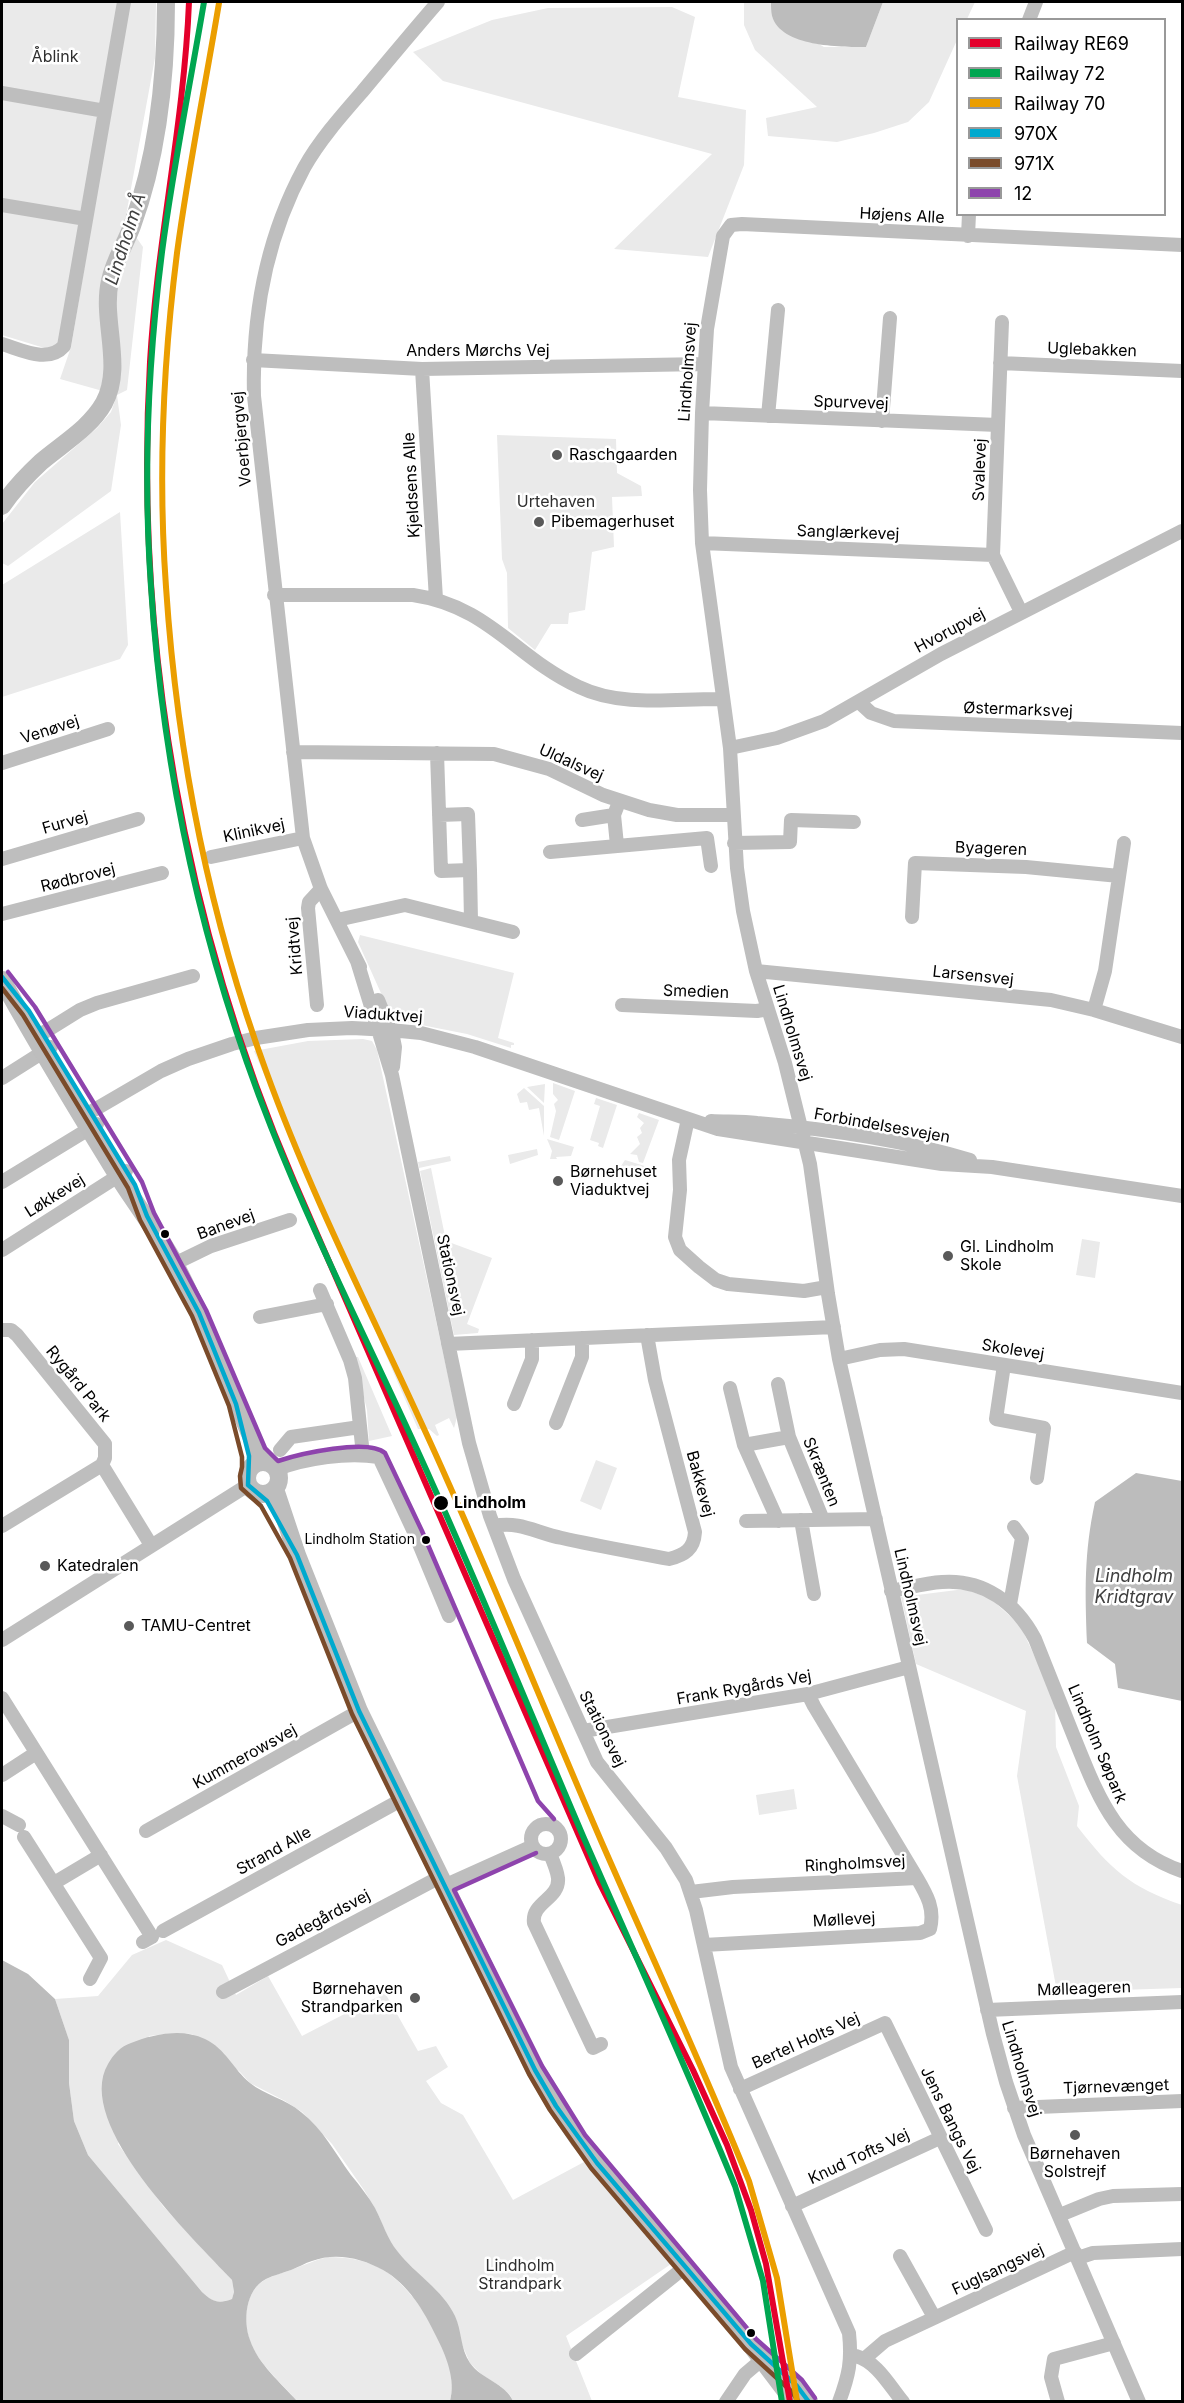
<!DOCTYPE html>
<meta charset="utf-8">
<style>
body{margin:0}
#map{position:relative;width:1184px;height:2403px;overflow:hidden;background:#fff;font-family:Inter,sans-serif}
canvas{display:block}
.frame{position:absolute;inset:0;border:3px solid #000;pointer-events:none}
.legend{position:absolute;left:956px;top:18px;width:210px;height:198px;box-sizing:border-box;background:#fff;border:2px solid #999;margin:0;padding:8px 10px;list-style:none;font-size:18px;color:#000}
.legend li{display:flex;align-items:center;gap:12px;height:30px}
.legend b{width:30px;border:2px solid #999}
</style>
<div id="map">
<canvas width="1184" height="2403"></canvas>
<div class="frame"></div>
<ul class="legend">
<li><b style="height:8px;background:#e4002b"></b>Railway RE69</li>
<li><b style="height:8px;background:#00a651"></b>Railway 72</li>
<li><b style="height:8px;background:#eb9e00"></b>Railway 70</li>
<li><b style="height:8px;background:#00a9ce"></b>970X</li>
<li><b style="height:8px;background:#7a4b2a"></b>971X</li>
<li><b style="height:8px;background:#8e44ad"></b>12</li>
</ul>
</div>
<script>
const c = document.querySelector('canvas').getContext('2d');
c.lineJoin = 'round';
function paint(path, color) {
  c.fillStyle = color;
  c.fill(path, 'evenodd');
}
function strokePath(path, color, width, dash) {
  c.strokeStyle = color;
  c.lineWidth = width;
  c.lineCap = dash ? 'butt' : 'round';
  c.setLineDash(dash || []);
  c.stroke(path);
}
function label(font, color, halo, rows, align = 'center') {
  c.font = font + ' Inter,sans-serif';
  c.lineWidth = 5;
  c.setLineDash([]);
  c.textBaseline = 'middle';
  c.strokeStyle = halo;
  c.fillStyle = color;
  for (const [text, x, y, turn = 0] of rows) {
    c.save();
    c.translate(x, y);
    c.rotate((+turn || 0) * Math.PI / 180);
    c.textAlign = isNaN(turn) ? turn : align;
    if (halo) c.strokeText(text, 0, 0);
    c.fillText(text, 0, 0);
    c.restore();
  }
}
const green = new Path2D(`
 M2,2H119L60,346L51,350L2,335Z
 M129,2H156L155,58L125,221L143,247L127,390L117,395L121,425L111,491L8,566L2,563V524L35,482L97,428L111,412L117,395L60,379L71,347Z
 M744,2H771L772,17L824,47H866L883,2H975L967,19L958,20L957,40L929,102L908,122L874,133L837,142L768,136L766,118L817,107L755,50L744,25Z
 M672,7L695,17L678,97L746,110L744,165L708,257L614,249L712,154L443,81L413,52L492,20L548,8Z
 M497,435L616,439L617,473L641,486L642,496L612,497L614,547L592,552L585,610L569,613L568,624H551L535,650L508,628L507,573L502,559Z
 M120,512L128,645L120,659L2,697V585Z
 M360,935L514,973L498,1038L514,1043V1045H511V1048L467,1034L396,1020L389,1011L358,942Z
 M363,1039L372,1041L377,1050L457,1417L454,1428L449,1418L435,1425L439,1435L437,1436L429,1429H418L254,1051L308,1041Z
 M553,1083L575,1091L559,1140L550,1137L556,1111L554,1104L558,1100L553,1094Z
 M545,1084L544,1103L527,1087Z
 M524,1088L544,1106V1136L539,1108L529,1110L527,1102L520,1103L517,1094Z
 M596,1098L617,1105L603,1148L598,1146L599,1143L590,1140L600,1106L594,1104Z
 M639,1113L659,1120L643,1163L639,1162L637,1155L630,1154L640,1144L637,1137L642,1133L640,1128L644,1123L637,1117Z
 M547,1139L574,1147L571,1156L556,1157L557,1159H550L552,1151Z
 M537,1149L538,1155L510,1164L508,1155Z
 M450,1156L451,1161L419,1168L418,1162Z
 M625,1160L658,1170L619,1169Z
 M431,1168L446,1241L492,1258L467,1324L479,1329L478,1333L454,1335L420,1171Z
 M1082,1239L1100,1242L1095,1278L1076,1275Z
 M354,1357H358L392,1436L369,1441L367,1410Z
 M596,1460L617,1468L601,1510L580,1501Z
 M965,1589L991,1599L1020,1625L1055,1700L1056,1747L1079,1806L1077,1826C1111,1870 1130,1887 1182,1905V1988L1057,1992L1017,1776L1026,1711L916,1664L901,1597Z
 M794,1789L797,1809L759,1815L756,1795Z
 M166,1940L222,1965L236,1995L268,1976L302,2036L385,1993L418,2051L436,2046L448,2067L426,2081L441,2103L463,2115L513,2200L584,2162L671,2264L566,2336L592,2401H513L510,2395L500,2386L481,2374L470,2363L441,2296L405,2262L391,2244L376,2210L364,2190L332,2144L302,2112L285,2101L250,2083L240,2072L192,2034L173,2033L149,2036L118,2144L163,2206L232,2280L234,2292L232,2299C217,2304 213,2302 202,2292L88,2155L74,2121L69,2083V2040L55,1999L98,1996L132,1955Z
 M328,2257C348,2257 368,2260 385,2271C418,2292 462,2362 450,2401H297C284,2386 266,2370 255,2352C243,2332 241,2296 263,2281C272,2275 284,2273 293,2269C305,2265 315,2260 328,2257Z`);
const water = new Path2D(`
 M771,2H883L866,47C840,47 781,47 772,16C771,12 771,6 771,2Z
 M1136,1473L1182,1481V1701L1118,1688L1115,1664L1087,1643C1085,1591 1084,1553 1095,1502Z
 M2,1960L28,1974L55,1999L69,2040V2083L74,2121L88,2155L202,2292C213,2302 218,2304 232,2299L234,2292L232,2280C193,2238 73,2124 108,2064C113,2055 121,2046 131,2043C154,2034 182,2028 205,2039C226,2049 233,2069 250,2083C265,2095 286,2099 301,2112C323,2129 335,2153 351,2175C360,2186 368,2196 375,2208C383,2223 387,2239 398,2252C415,2274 443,2290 455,2316C462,2331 460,2348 470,2363C481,2379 505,2383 513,2401H450C456,2380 446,2355 436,2336C424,2311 408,2284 383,2270C362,2258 335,2252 312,2261C305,2263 299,2267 291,2270C283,2273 274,2275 266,2279C245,2290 243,2321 250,2340C258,2364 281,2383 297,2401H2Z`);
const river = new Path2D(`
 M2,506C13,490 27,475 41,462C62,444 90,428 104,403C124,366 101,320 110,281C114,261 125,245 132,226C158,155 166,76 166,2`);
const minor = new Path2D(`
 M1029,20L1036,2
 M2,93L105,111
 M2,205L86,219
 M968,236L969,214
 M1002,322L993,555L1021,612
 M2,344C22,350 48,364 64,346L124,2
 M253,360L422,369L704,364
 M1000,363L1182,371
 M422,369L436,599
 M702,413L998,425
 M768,416L778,310
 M882,421L890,318
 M702,543L993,555
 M274,595H413C489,606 516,658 579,687C622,708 677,698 723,699
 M859,702L871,713L894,721L1182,733
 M730,748L777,738L824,721L941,654L1182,531
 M293,752L494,754L549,769L603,795L649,810L677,815H732
 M437,753L441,871L470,870L468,814L439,815
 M2,763L108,729
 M582,820L614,815
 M734,843L790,842L791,820L854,822
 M617,845L614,815L619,802
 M550,852L707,838L711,866
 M211,857L303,838
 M2,859L138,819
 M470,870L471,921
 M2,914L162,873
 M912,917L915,863L1026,867L1119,876
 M337,920L405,905L513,932
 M357,961L392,1075L469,1443L490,1516L514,1579L597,1762L666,1848L686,1880L696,1910L731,2067L849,2333C852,2361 849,2375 839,2402
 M360,967L321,889L303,838L254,396C252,318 266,238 304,168C319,141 341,116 362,92C387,62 412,32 438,2
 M756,971L1051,1000L1094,1010L1182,1037
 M378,1000L393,1037L395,1047L393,1067
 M317,1005L308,908L309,902L321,889
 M622,1005L757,1011L768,1009
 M1094,1010L1105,971L1124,843
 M35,1038L80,1010L97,1003L193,976
 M2,1078L51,1047
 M82,1117L161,1071L188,1059L232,1044L256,1038L308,1030L352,1028L390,1030L421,1033L475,1047L718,1129L942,1164L992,1167L1182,1196
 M688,1119L679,1160L680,1190L675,1237L680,1250L699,1267L716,1280L728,1284L804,1291L827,1287
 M711,1121C726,1122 741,1121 757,1123C828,1129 901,1139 970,1160
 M2,1182L97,1124
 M2,1250L126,1171
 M174,1264L211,1246L290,1220
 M320,1290L350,1360L355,1378L363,1455
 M260,1317L327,1304
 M2,1330H11L17,1335L105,1444V1458L102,1465L2,1526
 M448,1344L834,1327
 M839,1359L880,1350L904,1349L1182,1393
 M1004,1365L996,1419L1044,1428L1037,1478
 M778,1384L789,1437L823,1520
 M730,1388L744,1445L778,1521
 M514,1404L532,1359V1340
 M556,1423L582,1357V1338
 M744,1445L789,1437
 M280,1450L291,1437L360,1427
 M102,1465L151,1545
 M277,1469C307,1458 347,1452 379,1457L415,1534L449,1616
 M801,1520L814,1594
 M746,1521L876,1519
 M494,1526C521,1521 536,1533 562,1538C597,1546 633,1552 669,1559C685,1555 694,1549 695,1532L655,1380L647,1335
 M891,1591C908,1588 925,1583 942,1582C984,1579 1016,1603 1035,1639C1048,1672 1061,1704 1074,1737C1098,1796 1116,1849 1182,1871
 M1010,1604L1022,1538L1014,1527
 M2,1640L248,1485
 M2,1698L152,1937L143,1942
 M583,1731L808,1694L909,1667
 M2,1775L36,1753
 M2,1816L19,1825
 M531 1839a15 15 0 1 1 30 0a15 15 0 1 1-30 0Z
 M146,1831L359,1711
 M24,1837L101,1958L90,1979
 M550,1854C553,1861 557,1870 558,1878C560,1899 531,1902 534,1923L593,2048L601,2044
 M54,1883L101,1855
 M444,1886L533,1846
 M691,1892L733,1887L917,1878L814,1706L808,1694
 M163,1931L401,1800
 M704,1945L920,1933L930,1929C935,1909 927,1895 917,1878
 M223,1992L440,1877
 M987,2010L1182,2002
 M740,2089L885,2023L986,2230
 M1014,2108L1182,2101
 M792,2206L940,2138
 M1060,2215L1099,2199L1113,2196L1182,2194
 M900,2256L934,2317
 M1078,2258L1093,2253L1182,2249
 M576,2354L685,2267
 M856,2356C877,2362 889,2385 903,2402
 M864,2359L885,2341L1075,2252
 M726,2402L745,2374L765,2357
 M1058,2402L1051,2377L1054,2359L1114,2343
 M1139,2402L1024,2135L1006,2082L993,2034L839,1359L828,1294L810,1164L785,1063L756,971L743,911L737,868L730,748L702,543L700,490L702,413L707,329L723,236L731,225L742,224L1182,245`);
const major = new Path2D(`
 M2,980C38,1046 78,1111 118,1176C137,1206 158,1233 175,1264C207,1325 230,1390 258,1452L265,1461
 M247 1478a16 16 0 1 1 32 0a16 16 0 1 1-32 0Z
 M275,1489L297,1555L359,1711L535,2070L556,2106L579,2140L741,2332L794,2402
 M790,2380L809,2402`);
const bus1 = new Path2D(`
 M2,977L29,1011L135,1185L147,1216L199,1313L236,1404L249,1456L248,1485L267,1501L297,1555L359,1711L535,2070L556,2106L597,2163L751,2344L797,2386L809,2402`);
const bus2 = new Path2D(`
 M2,988L23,1015L128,1188L140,1220L192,1316L229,1406L242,1457V1467L240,1476L241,1488L261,1506L290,1558L352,1714L529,2074L550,2110L591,2168L745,2349L791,2391L799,2402`);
const bus3 = new Path2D(`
 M8,972L35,1007L142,1182L154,1213L206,1310L265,1448L278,1461C299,1454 368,1438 385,1453L422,1531L538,1801L554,1819
 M536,1853L454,1890L542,2066L585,2135L756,2339L802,2380L815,2398`);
const rail1 = new Path2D(`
 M189,2C184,123 157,241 150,362C134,640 184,925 294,1181L600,1884L693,2070L727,2145L751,2210L766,2264L790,2402`);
const rail2 = new Path2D(`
 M204,2C190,85 173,168 162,252C148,363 143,476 151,587C163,772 203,955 271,1127C319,1249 380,1365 433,1485C485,1601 533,1719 583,1836C634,1953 687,2069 735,2186L763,2281L782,2402`);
const rail3 = new Path2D(`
 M219,3C205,87 188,170 177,253C163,364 158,476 166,587C177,752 209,916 266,1071C317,1212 388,1345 448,1482C501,1601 550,1723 602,1843C651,1955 703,2067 749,2181L777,2278L797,2401`);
const markers = [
 [557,455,6,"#595959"],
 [539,522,6,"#595959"],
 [558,1181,6,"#595959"],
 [165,1234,5,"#000"],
 [948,1256,6,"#595959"],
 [441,1503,8,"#000"],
 [426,1540,5,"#000"],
 [45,1566,6,"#595959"],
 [129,1626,6,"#595959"],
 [415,1998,6,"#595959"],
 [1075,2135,6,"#595959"],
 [751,2333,5,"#000"]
];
const busNames = [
 ["Lindholm Station",415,1540]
];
const parkNames = [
 ["Åblink",55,57],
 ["Urtehaven",556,502],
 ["Lindholm",520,2266],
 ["Strandpark",520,2284]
];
const streetNames = [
 ["Højens Alle",902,216,3],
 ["Uglebakken",1092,350,2],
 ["Anders Mørchs Vej",478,351],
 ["Lindholmsvej",688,372,-86],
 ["Spurvevej",851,403,2],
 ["Voerbjergvej",242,439,-95],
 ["Svalevej",980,470,-88],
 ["Kjeldsens Alle",412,485,-93],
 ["Sanglærkevej",848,533,2],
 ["Hvorupvej",950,631,-28],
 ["Østermarksvej",1018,710,2],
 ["Venøvej",50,730,-18],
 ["Uldalsvej",571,763,24],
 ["Furvej",65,823,-16],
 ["Klinikvej",254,831,-12],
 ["Byageren",991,849,2],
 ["Rødbrovej",78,878,-14],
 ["Kridtvej",295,946,-95],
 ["Larsensvej",973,976,6],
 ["Smedien",696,992,2],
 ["Viaduktvej",383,1015,4],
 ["Lindholmsvej",792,1033,73],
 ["Forbindelsesvejen",882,1126,10],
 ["Løkkevej",55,1196,-32],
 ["Banevej",226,1225,-20],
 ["Stationsvej",450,1275,78],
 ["Skolevej",1013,1350,9],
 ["Rygård Park",78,1384,51],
 ["Skrænten",821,1472,68],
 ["Bakkevej",700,1484,75],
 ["Lindholmsvej",910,1597,77],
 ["Frank Rygårds Vej",744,1688,-10],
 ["Stationsvej",602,1729,63],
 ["Lindholm Søpark",1097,1744,67],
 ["Kummerowsvej",245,1757,-29],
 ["Strand Alle",274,1851,-29],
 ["Ringholmsvej",855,1864,-3],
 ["Gadegårdsvej",323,1919,-28],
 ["Møllevej",844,1920,-3],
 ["Mølleageren",1084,1989,-2],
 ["Bertel Holts Vej",806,2041,-24],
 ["Lindholmsvej",1021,2069,73],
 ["Tjørnevænget",1116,2087,-2],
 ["Jens Bangs Vej",950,2120,64],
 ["Knud Tofts Vej",859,2157,-25],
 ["Fuglsangsvej",998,2270,-25]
];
const poiNames = [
 ["Raschgaarden",569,455],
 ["Pibemagerhuset",551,522],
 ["Børnehuset",570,1172],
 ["Viaduktvej",570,1190],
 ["Gl. Lindholm",960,1247],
 ["Skole",960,1265],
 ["Katedralen",57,1566],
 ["TAMU-Centret",141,1626],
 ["Børnehaven",403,1989,"right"],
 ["Strandparken",403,2007,"right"],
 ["Børnehaven",1075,2154,"center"],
 ["Solstrejf",1075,2172,"center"]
];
const stopNames = [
 ["Lindholm",454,1503]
];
const waterNames = [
 ["Lindholm Å",126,239,-72],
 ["Lindholm",1134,1577],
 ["Kridtgrav",1134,1598]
];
paint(green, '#eaeaea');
paint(water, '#bcbcbc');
strokePath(river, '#bcbcbc', 18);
strokePath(minor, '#bebebe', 14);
strokePath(major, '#bdbdbd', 18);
strokePath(bus1, '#00a9ce', 4.5);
strokePath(bus2, '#7a4b2a', 4.5);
strokePath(bus3, '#8e44ad', 4.5);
strokePath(rail1, '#e4002b', 6);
strokePath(rail2, '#00a651', 6);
strokePath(rail3, '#eb9e00', 6);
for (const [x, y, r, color] of markers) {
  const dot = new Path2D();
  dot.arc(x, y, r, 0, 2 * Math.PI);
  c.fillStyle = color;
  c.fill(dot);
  strokePath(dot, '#fff', 2);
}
label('14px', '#000', '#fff', busNames, 'right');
label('16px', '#2f2f2f', '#fff', parkNames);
label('16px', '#000', '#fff', streetNames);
label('16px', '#000', '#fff', poiNames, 'left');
label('bold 16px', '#000', '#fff', stopNames, 'left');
label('italic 18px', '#404040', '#fff', waterNames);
</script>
